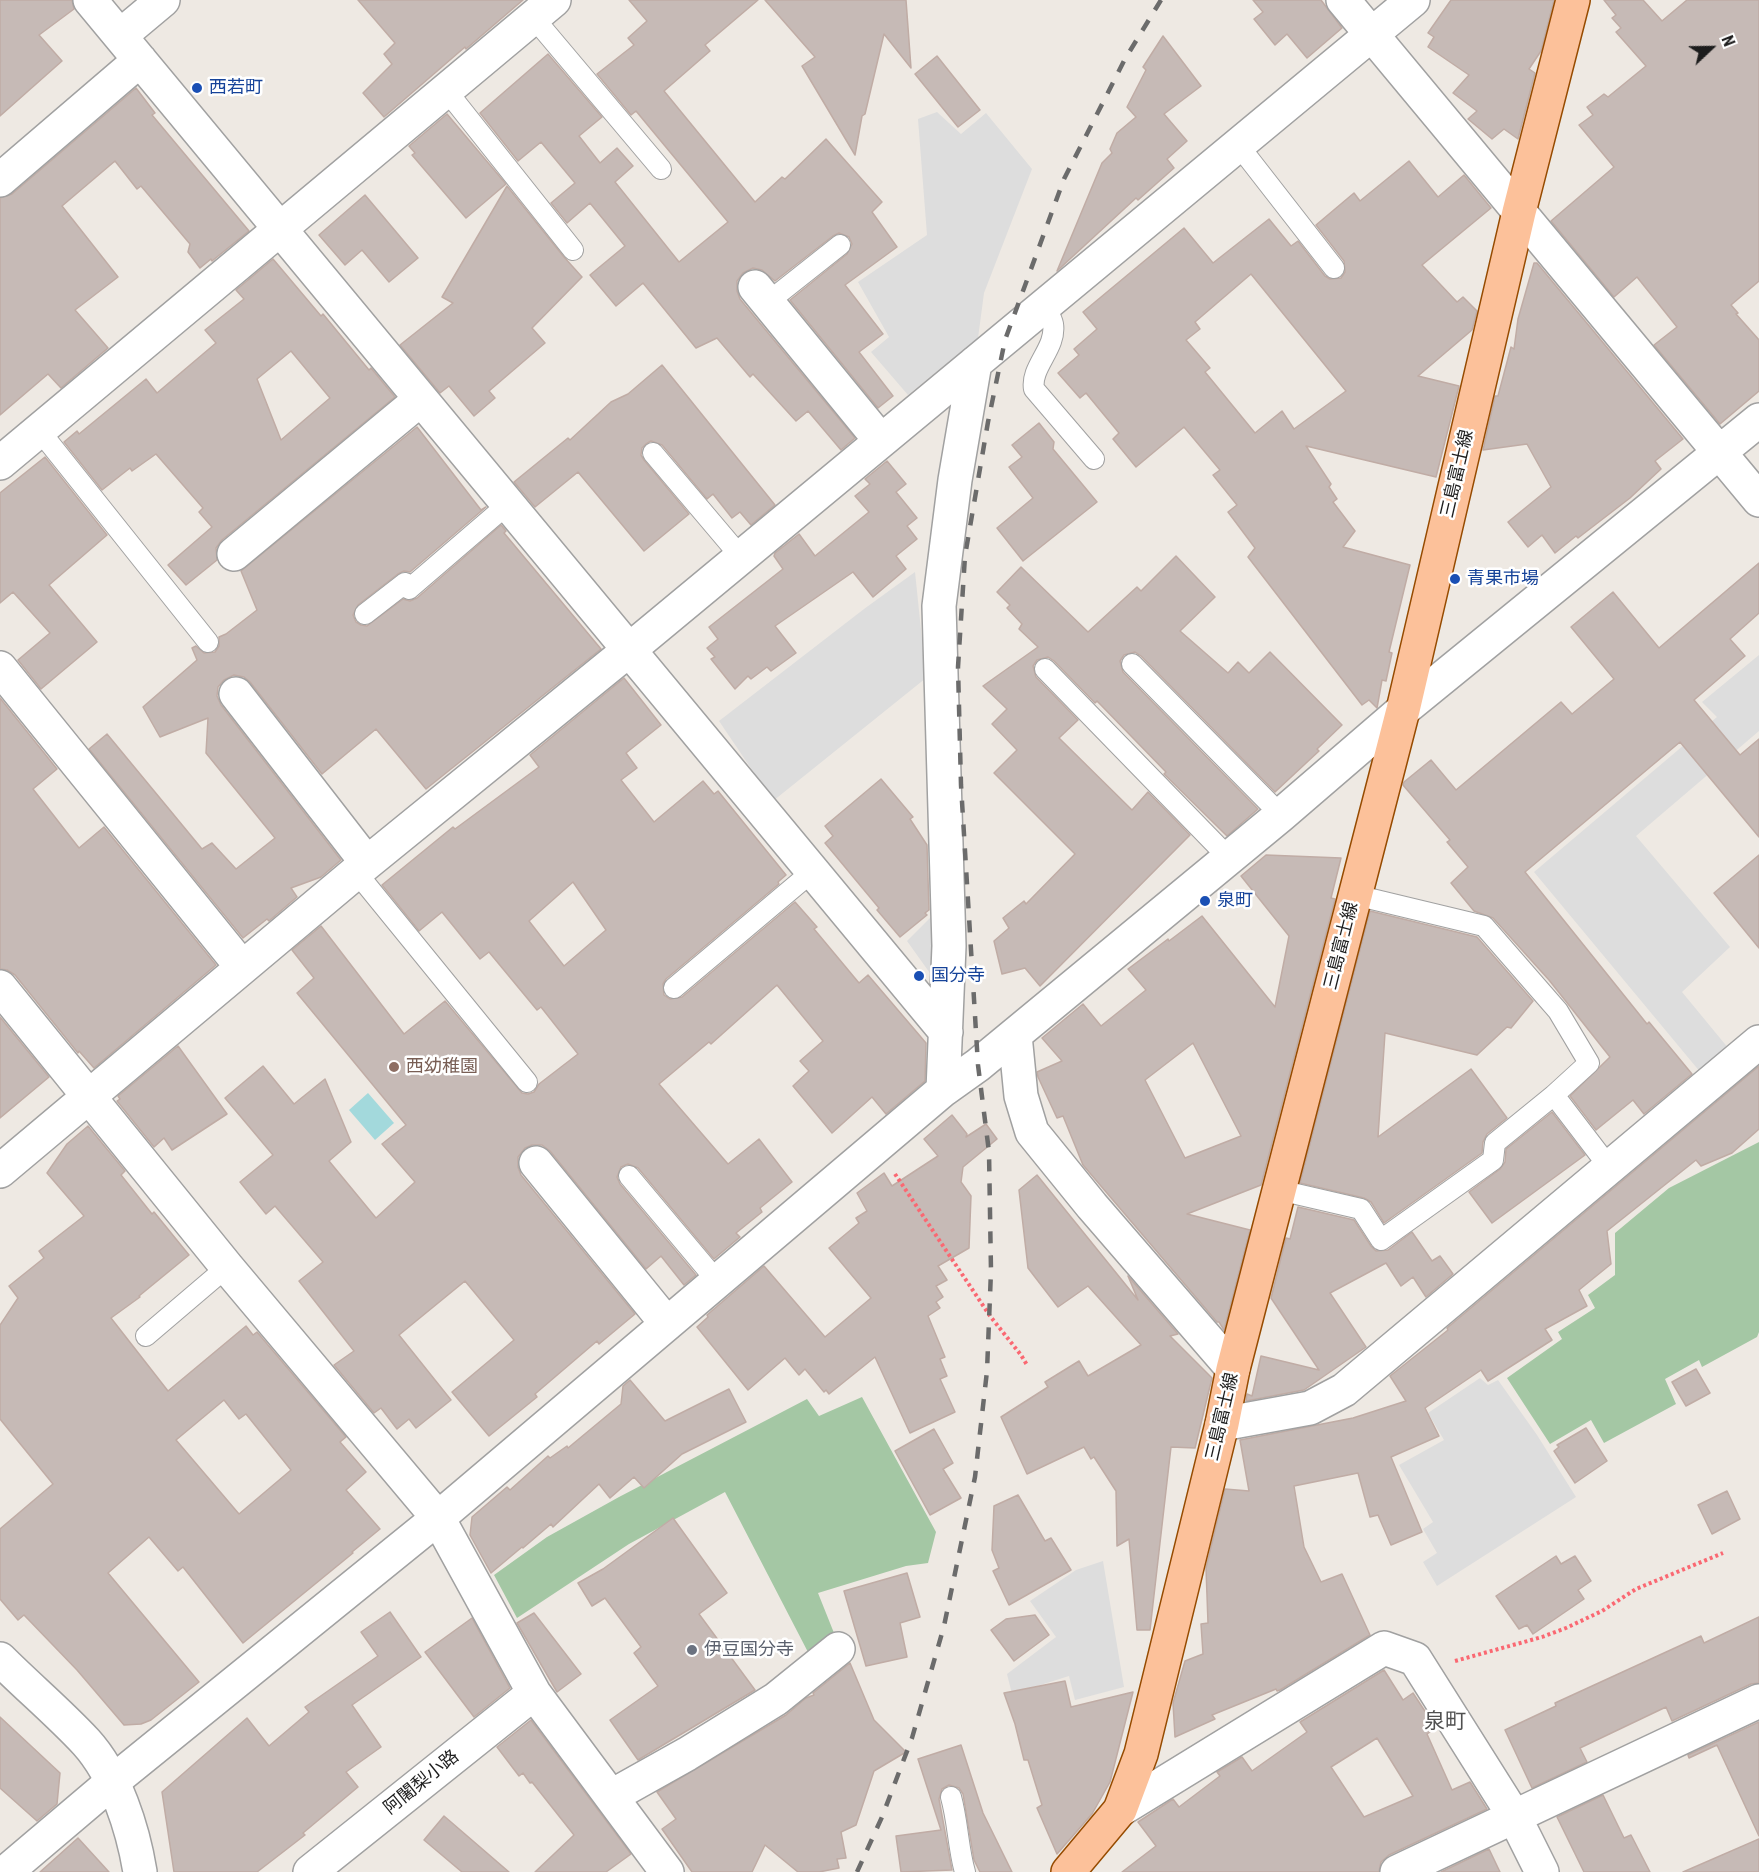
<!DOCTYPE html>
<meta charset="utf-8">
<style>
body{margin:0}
#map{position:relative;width:1759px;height:1872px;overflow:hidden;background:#eee9e3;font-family:"Roboto Condensed",sans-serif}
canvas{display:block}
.north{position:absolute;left:1681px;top:18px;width:60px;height:60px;-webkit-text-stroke:4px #fff;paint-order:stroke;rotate:68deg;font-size:16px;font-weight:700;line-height:24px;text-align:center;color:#1d1d1d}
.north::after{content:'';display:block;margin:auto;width:21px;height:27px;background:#1d1d1d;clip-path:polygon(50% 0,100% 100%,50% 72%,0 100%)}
</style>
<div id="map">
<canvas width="1759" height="1872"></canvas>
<div class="north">N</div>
</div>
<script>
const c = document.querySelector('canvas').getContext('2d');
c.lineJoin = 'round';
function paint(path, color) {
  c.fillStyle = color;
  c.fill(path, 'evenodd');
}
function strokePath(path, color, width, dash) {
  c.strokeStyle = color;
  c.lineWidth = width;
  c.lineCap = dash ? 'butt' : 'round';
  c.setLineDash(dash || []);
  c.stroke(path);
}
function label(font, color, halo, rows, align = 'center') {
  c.font = font + ' "Roboto Condensed","Noto Sans JP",sans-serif';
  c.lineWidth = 5;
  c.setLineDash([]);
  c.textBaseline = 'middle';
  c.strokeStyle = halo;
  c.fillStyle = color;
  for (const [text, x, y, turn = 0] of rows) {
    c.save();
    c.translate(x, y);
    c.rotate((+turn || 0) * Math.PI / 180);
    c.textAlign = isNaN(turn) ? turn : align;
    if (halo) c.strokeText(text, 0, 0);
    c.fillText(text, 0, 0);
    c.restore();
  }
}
const cemetery = new Path2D(`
 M1759,1142V1332L1757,1337L1702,1367L1699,1360L1665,1379L1676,1404L1604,1443L1591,1420L1550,1444L1507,1378L1562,1339L1558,1332L1595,1308L1588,1295L1615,1275V1233L1669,1188Z
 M862,1397L936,1532L928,1563L906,1566L818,1593L836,1638L810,1656L725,1492L629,1544L517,1618L494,1575L547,1537L619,1497L807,1399L819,1416Z`);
const parking = new Path2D(`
 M937,112L961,134L986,113L1032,169L984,293L978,338L908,395L871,352L889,337L858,282L927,235L918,119Z
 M915,572L926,678L773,801L719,721L864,609Z
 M1759,655V731L1636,836L1730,947L1682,992L1729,1049L1701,1073L1534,872L1717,717L1702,702Z
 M939,909L937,983L907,941Z
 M1480,1378L1488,1385L1498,1380L1537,1435L1576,1497L1437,1586L1423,1562L1437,1553L1423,1529L1433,1522L1399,1465L1444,1440L1428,1413Z
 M1103,1561L1124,1687L1075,1700L1069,1676L1012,1694L1007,1674L1056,1637L1030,1601L1076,1570Z`);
const water = new Path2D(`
 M368,1093L394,1123L375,1140L349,1110Z`);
const building = new Path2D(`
 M0,0H72L74,9L39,35L62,61L0,116Z
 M358,0H523L466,49L465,47L384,117L363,93L392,64L384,54L395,43Z
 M629,0H758L705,45L710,51L664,91L755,202L782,177L785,179L826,139L882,202L872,212L897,247L845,285L883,334L859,352L893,396L878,408L790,300L847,254L852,244L849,237L839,233L833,236L775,281L762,270L753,268L743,273L737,281V291L740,299L855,438L841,450L808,411L796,421L753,374L750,377L717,338L696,348L643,283L616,306L590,275L625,246L590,203L567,223L551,203L575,183L541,142L518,161L480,113L548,54L602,117L579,136L600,163L617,148L633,166L615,182L679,262L728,222L636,111L631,115L597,74L634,45L628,38L647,21Z
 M765,0H906L911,68L884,34L865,114L862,116L855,155L802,66L815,57Z
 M1253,0H1321L1342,28L1307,58L1287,34L1275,45L1254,19L1263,12Z
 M1451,0H1554L1541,51L1529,69L1535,73L1518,139L1504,129L1492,139L1468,119L1477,111L1453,93L1469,75L1428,47L1434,37L1428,33Z
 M1604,0H1643L1662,21L1687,0H1759V281L1731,305L1738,313L1736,314L1759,340V391L1720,424L1654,345L1677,327L1637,277L1614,297L1551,221L1614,167L1579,125L1593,115L1587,107L1604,94L1608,97L1646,66L1616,32L1621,28L1612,18L1616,15Z
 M1163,36L1201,86L1164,114L1187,141L1167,159L1174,168L1138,200L1136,198L1057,271L1102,163L1112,153L1110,149L1117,133L1136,117L1127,107L1146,70L1143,67Z
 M937,56L980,110L958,127L915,74Z
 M136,88L155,113L152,115L249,231L212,261L211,259L200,268L188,252L190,244L141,186L137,189L115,161L62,206L118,277L75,310L108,348L61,388L48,374L0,415V198L12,194Z
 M447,114L506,184L466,218L412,155L415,153L409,146Z
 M1409,161L1438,197L1464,175L1491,208L1422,265L1457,302L1463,297L1477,311L1472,330L1418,376L1459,386L1436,477L1306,446L1331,484L1329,487L1337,499L1333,502L1355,531L1343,547L1410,565L1389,652L1392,653L1386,681L1382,680L1377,708L1369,700L1362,705L1248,557L1255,548L1228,512L1237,505L1213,475L1220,470L1184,427L1136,467L1113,439L1119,433L1086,393L1080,398L1058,373L1079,355L1074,349L1097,329L1083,312L1184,228L1213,263L1269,219L1291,246L1298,241L1325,276L1330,279L1341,278L1345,272L1344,261L1316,225L1354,193L1360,201ZM1251,274L1346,391L1294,429L1282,411L1255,433L1205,372L1210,368L1186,340L1200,329L1195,322Z
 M507,186L564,257L582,277L532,328L545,343L489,391L495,398L474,416L449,386L440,393L400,345L453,303L442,297Z
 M365,195L418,258L389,282L362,250L345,265L319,235Z
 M273,259L321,316L323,314L369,370L371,368L395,397L222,540L216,548L217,560L186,585L168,565L212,527L199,512L203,508L156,454L132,471L130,468L102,490L64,442L77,431L79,434L146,379L157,393L216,343L205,330L244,299L236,290ZM291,351L330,398L281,440L257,379Z
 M1534,263H1537L1683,439L1655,461L1661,469L1630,498L1578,538L1576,536L1555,553L1542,535L1528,547L1508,522L1551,487L1527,444L1483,450L1495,396H1498L1511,347L1514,349L1518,319Z
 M662,365L775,505L751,525L740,512L732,518L713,494L707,499L662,445L651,441L646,444L642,448L641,455L644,460L689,514L644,551L578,472L535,507L514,482L568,438L570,440L611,402L628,394Z
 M1039,423L1054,442L1053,449L1097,502L1023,561L997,528L1033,498L1009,467L1022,457L1012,445Z
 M417,427L481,510L486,507L410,572L404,571L398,574L358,605L353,615L356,622L361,625L367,626L403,599L410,601L417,598L501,525L506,531L504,533L601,649L426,789L376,729L322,774L250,682L244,677L234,675L224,680L218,687L217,696L221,705L341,860L321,877L291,888L297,897L269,921L267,919L243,938L89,749L107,734L202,849L212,843L236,869L275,838L206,753L208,718L160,737L143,707L197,660L192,648L196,646L204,653L215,652L219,646V637L226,634L257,610L241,571Z
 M45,457L107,535L49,585L97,642L41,689L18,660L50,633L13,592L0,603V493Z
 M887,461L906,484L896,492L917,518L907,526L917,539L896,556L906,569L873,597L853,572L775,626L796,653L771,671L767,667L751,679L748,676L735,689L711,659L715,657L707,648L718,639L709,627L783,569L774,556L775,553L799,534L815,556L869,512L855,496L870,484L865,479Z
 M1176,556L1215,597L1180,631L1228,673L1238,662L1249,673L1270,652L1342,725L1317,749L1319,751L1275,792L1141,656L1135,652L1124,655L1120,661L1123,672L1258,809L1227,836L1164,774L1166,772L1097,701L1095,703L1054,661L1048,657L1037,660L1033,666L1036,677L1078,720L1059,738L1132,810L1148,792L1190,835L1040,986L1025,968L1002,974L994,941L1009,928L1003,918L1024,901L1026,904L1075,854L994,773L1017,750L992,724L1007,709L983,686L1038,647L1019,629L1022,624L1007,608L1010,605L997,592L1021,567L1088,632L1137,587L1141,591Z
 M1759,563V613L1730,639L1745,656L1694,700L1740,755L1759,739V837L1680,742L1525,872L1647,1024L1649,1022L1692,1074L1644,1114L1633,1100L1596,1130L1570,1096L1610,1057L1549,980L1493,918L1474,911L1451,883L1468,867L1447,842L1450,840L1403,785L1404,782L1431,760L1456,790L1561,702L1572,714L1614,679L1571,627L1613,592L1659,648Z
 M624,678L661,725L626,753L637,768L621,780L654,822L703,781L714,794L718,791L786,875L778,882L779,884L666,979L663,984L664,995L670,999L682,997L795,902L817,927L814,929L859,983L868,975L926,1043L925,1081L886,1114L872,1097L832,1133L793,1086L809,1071L800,1061L823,1041L777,985L711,1044L709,1042L659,1084L728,1164L759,1139L792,1182L760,1208L762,1212L736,1233L740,1237L714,1259L638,1168L628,1164L621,1167L617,1177L620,1184L696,1275L684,1285L661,1256L646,1269L550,1151L542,1145H532L525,1148L518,1157V1167L521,1175L635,1314L599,1344L597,1341L535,1394L537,1397L489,1436L452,1392L514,1340L465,1281L399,1335L451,1400L416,1428L409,1419L397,1429L381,1408L374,1413L334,1365L354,1351L299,1281L323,1262L275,1206L266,1214L240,1182L273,1155L225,1098L263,1066L294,1104L325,1079L351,1142L329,1161L376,1218L415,1182L382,1144L406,1125L297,993L314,978L292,950L321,926L404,1034L445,1001L522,1093L528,1094L534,1092L539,1084L578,1054L541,1007L537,1010L489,952L480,959L442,912L419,931L382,885L453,827L455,829L539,767L530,755ZM573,882L606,930L564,966L529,921Z
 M0,698L57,769L33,789L79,848L104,827L216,965L94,1068L79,1051L78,1053L15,975L7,970L0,969Z
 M881,779L913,817L910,819L927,845L929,910L925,913L927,915L900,937L877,910L879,908L825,843L833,836L825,826Z
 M1266,855L1341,858L1331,898L1335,899L1261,1185L1187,1214L1250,1230L1224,1330L1219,1322H1217L1083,1165L1063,1116L1057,1118L1038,1077L1037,1072L1062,1061L1042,1038L1083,1004L1101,1026L1146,990L1128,969L1168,939L1169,941L1202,916L1275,1007L1289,936L1241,876ZM1193,1043L1241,1136L1185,1158L1145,1080Z
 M1759,855V948L1714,893Z
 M1370,911L1477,937L1533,1001L1511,1028L1507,1027L1477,1055L1385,1033L1378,1137L1471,1069L1507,1118L1487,1134L1483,1142L1482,1153L1384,1223L1371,1202L1364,1198L1300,1183Z
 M0,1017L49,1077L0,1118Z
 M178,1046L227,1114L172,1150L164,1138L154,1147L117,1101L120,1099L118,1096Z
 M1759,1066V1129L1732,1153L1701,1166L1696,1160L1607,1231L1611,1264L1579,1290L1587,1306L1545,1329L1552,1340L1488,1381L1481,1370L1425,1408L1439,1436L1391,1457L1422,1532L1391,1545L1378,1515L1370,1517L1358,1473L1294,1486L1304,1547L1321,1582L1342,1574L1370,1635L1280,1690L1277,1691L1276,1689L1212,1715L1215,1719L1175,1737L1173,1703L1185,1661L1203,1654L1201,1624L1208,1623L1206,1568L1225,1489L1249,1491L1240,1440L1353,1418L1406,1401L1390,1376L1448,1330L1447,1328Z
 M1552,1112L1585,1155L1492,1223L1469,1192L1500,1169L1505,1162L1506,1149Z
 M952,1115L967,1134L966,1137L986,1124L997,1139L963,1167L961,1182L971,1196L969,1248L938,1266L947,1280L936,1286L943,1297L936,1302L940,1308L928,1316L945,1357L940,1359L947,1376L940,1379L955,1412L910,1433L875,1357L829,1394L826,1390L824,1392L805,1369L799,1375L785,1358L748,1390L697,1327L708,1317L707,1315L764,1266L825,1337L871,1298L829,1248L859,1223L856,1218L867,1211L857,1193L884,1173L892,1186L938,1156L924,1139Z
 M88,1126L125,1171L121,1175L152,1214L154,1212L189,1255L139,1296L140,1297L111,1318L168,1391L246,1326L253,1335L257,1332L346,1437L340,1442L366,1472L346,1490L380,1529L352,1552L353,1553L243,1643L183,1567L178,1571L149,1537L108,1573L199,1682L151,1720L141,1724L124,1725L77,1670L24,1615L18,1620L0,1599V1529L53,1484L0,1419V1325L18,1298L9,1286L44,1258L39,1251L84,1216L47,1173L67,1144ZM224,1400L239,1419L246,1414L291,1470L239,1514L176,1440Z
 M1037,1175L1138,1300L1128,1276L1178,1334L1170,1336L1212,1378L1195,1448L1171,1447L1150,1630H1137L1129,1539L1117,1546L1116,1491L1094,1457L1091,1459L1084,1447L1027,1474L1001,1417L1048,1387L1045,1382L1079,1361L1088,1376L1141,1345L1088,1286L1058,1307L1028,1268L1019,1190Z
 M1298,1207L1354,1220L1371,1246L1376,1251L1388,1250L1412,1232L1432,1261L1440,1256L1453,1274L1426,1297L1413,1277L1401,1286L1386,1263L1330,1293L1366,1347L1304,1390L1246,1401L1247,1394L1252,1396L1261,1356L1319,1370L1271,1298L1286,1238L1290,1239Z
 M1696,1369L1710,1393L1686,1406L1672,1382Z
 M630,1380L665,1421L729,1389L746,1422L682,1454L644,1488L634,1477L610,1498L599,1484L553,1527L551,1524L523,1548L522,1547L491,1573L470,1535L472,1517L507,1487L510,1490L548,1456L550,1458L567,1446L568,1448L621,1404L623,1386Z
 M1586,1428L1607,1461L1575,1483L1554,1451L1559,1447L1557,1445Z
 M934,1429L953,1463L943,1469L961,1498L930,1515L895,1451Z
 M1727,1491L1740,1519L1712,1534L1698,1505Z
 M1018,1495L1045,1541L1051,1538L1071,1570L1009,1605L993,1571L999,1568L992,1550L994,1506Z
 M673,1518L727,1593L699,1614L755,1690L638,1760L610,1720L658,1686L634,1653L641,1647L605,1598L592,1606L578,1583L603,1569Z
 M1556,1556L1561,1564L1575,1556L1591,1581L1578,1590L1584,1599L1533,1634L1527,1625L1519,1629L1496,1596Z
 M907,1573L920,1617L900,1623L907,1657L866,1666L844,1591Z
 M390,1612L421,1657L352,1705L381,1747L346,1772L358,1787L303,1833L305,1835L257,1872H174L162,1792L247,1718L269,1746L309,1712L305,1707L378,1656L361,1632Z
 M534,1613L581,1674L557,1692L517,1623Z
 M1035,1615L1049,1635L1014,1661L991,1630L1006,1619Z
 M1759,1617V1683L1751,1684L1672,1721L1666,1707L1580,1748L1587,1762L1532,1788L1505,1730L1556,1706L1555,1703L1701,1636L1704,1643Z
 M472,1618L510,1688L474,1717L425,1652Z
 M850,1663L874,1720L906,1752L874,1771L856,1825L841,1832L846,1858L837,1859L839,1868L819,1872H798L765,1845L752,1872H692L662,1829L676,1819L657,1792L786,1715L806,1698L814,1695L813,1693Z
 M1384,1670L1403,1700L1413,1693L1436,1728L1427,1734L1452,1790L1470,1782L1487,1809L1389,1855L1381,1862L1379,1872H1122L1156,1846L1138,1822L1173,1799L1179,1807L1220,1776L1217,1772L1242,1757L1252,1771L1307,1732L1300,1722ZM1377,1738L1413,1796L1364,1817L1331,1767Z
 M1065,1681L1071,1707L1133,1692L1110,1782L1092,1814L1057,1854L1037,1808L1042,1805L1028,1760H1024L1015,1724L1004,1693Z
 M0,1717L60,1773L57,1804L37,1821L0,1788Z
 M531,1720L631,1854L606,1872H535L574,1835L532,1782L530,1783L523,1773L519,1776L497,1747Z
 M1759,1722V1836L1717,1745L1689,1758L1688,1755Z
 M961,1745L983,1813L1012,1872H980L974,1860L963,1794L959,1788L949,1785L942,1789L939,1799L952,1870L901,1872L896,1836L941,1830L918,1759Z
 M1603,1795L1624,1838L1631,1835L1650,1872H1584L1557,1817Z
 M444,1816L509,1872H462L424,1840Z
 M78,1838L109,1872H40Z
 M1759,1839V1872H1683Z
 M1489,1849L1500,1872H1441Z`);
const path = new Path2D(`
 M895,1174L990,1316L1021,1355L1027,1365
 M1455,1661L1542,1637L1566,1628L1602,1611L1636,1589L1723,1553`);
const service = new Path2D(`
 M533,17L661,169
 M446,90L573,250
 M1239,146L1334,268
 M768,302L840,245
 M1045,306C1047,311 1052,318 1053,324C1057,348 1030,367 1034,389L1094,459
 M39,430L208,642
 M653,453L741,557
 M365,614L405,583L409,589L508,504
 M1132,664L1281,815
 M1045,669L1229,858
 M356,872L527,1082
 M1355,895L1484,926L1558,1011L1589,1063L1554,1095L1609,1167
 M674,988L813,871
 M629,1176L717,1281
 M1279,1190L1361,1209L1381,1240L1493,1160L1495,1143L1554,1095
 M146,1336L227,1267
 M951,1797C958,1822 958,1848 965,1872`);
const minor = new Path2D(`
 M90,0L946,1032
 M1343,0L1759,500
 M120,36L163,0
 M0,180L140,60
 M755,287L881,441
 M0,463L554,0
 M234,554L421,399
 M0,668L242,967
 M236,694L367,863
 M0,987L227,1267L438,1518L534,1693L667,1872
 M1015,1035L1021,1096L1032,1132L1092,1206L1233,1369
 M943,1090L949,946L939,606L955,480L975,363
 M536,1163L667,1324
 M0,1171L367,863L629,650L1413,0
 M1222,1424L1310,1408L1344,1390L1759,1042
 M612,1796L687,1754L776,1699L838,1649
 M1120,1810L1384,1648L1415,1659L1514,1816L1542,1872
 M6,1872L111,1783L438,1518L943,1090L978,1065L1281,815L1403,710L1759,420
 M310,1872L534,1693
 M1397,1872L1759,1701`);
const tertiary = new Path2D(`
 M0,1659C28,1687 59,1713 86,1742C116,1775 133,1829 140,1872`);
const primary = new Path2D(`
 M1068,1872L1120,1810L1141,1754L1222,1424L1233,1369L1403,710L1519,212L1573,0`);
const rail = new Path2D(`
 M857,1872L882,1817L912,1738L944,1626L975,1477L987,1371L991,1271L989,1152L978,1065L961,785L958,667L965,556L988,422L1005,340L1064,179L1125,59L1161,0`);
const markers = [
 [197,88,6,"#1a4fb4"],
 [1455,579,6,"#1a4fb4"],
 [1205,901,6,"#1a4fb4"],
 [919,976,6,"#1a4fb4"],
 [394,1067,6,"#8d6e63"],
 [692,1650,6,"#6b7280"]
];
const transitNames = [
 ["西若町",209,88],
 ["青果市場",1467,579],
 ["泉町",1217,901],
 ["国分寺",931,976]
];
const streetNames = [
 ["三島富士線",1458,474,-77],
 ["三島富士線",1342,946,-76],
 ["三島富士線",1223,1417,-77],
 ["阿闍梨小路",422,1783,-39]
];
const educationNames = [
 ["西幼稚園",406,1067]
];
const worshipNames = [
 ["伊豆国分寺",704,1650]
];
const quarterNames = [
 ["泉町",1445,1723]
];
paint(cemetery, '#a4c7a4');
paint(parking, '#ddd');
paint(water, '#a3d9dc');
paint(building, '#c6bab6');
strokePath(building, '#c0aca5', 1.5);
strokePath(service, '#a1a1a1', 22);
strokePath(minor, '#a1a1a1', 36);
strokePath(tertiary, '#a1a1a1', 36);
strokePath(primary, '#964b00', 36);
strokePath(path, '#fa6872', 4, [3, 3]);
strokePath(service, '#fff', 20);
strokePath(minor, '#fff', 33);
strokePath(tertiary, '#fff', 33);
strokePath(primary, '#fcc19a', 33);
strokePath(rail, '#6b6b6b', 4.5, [12, 12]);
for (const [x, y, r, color] of markers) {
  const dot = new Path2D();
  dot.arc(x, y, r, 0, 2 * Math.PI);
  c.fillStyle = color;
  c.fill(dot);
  strokePath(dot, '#fff', 2);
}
label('18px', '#164399', '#fff', transitNames, 'left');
label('18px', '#1d1d1d', '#fff', streetNames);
label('18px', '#785e54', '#fff', educationNames, 'left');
label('18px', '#5b616d', '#fff', worshipNames, 'left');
label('21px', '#505050', '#fff', quarterNames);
</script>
